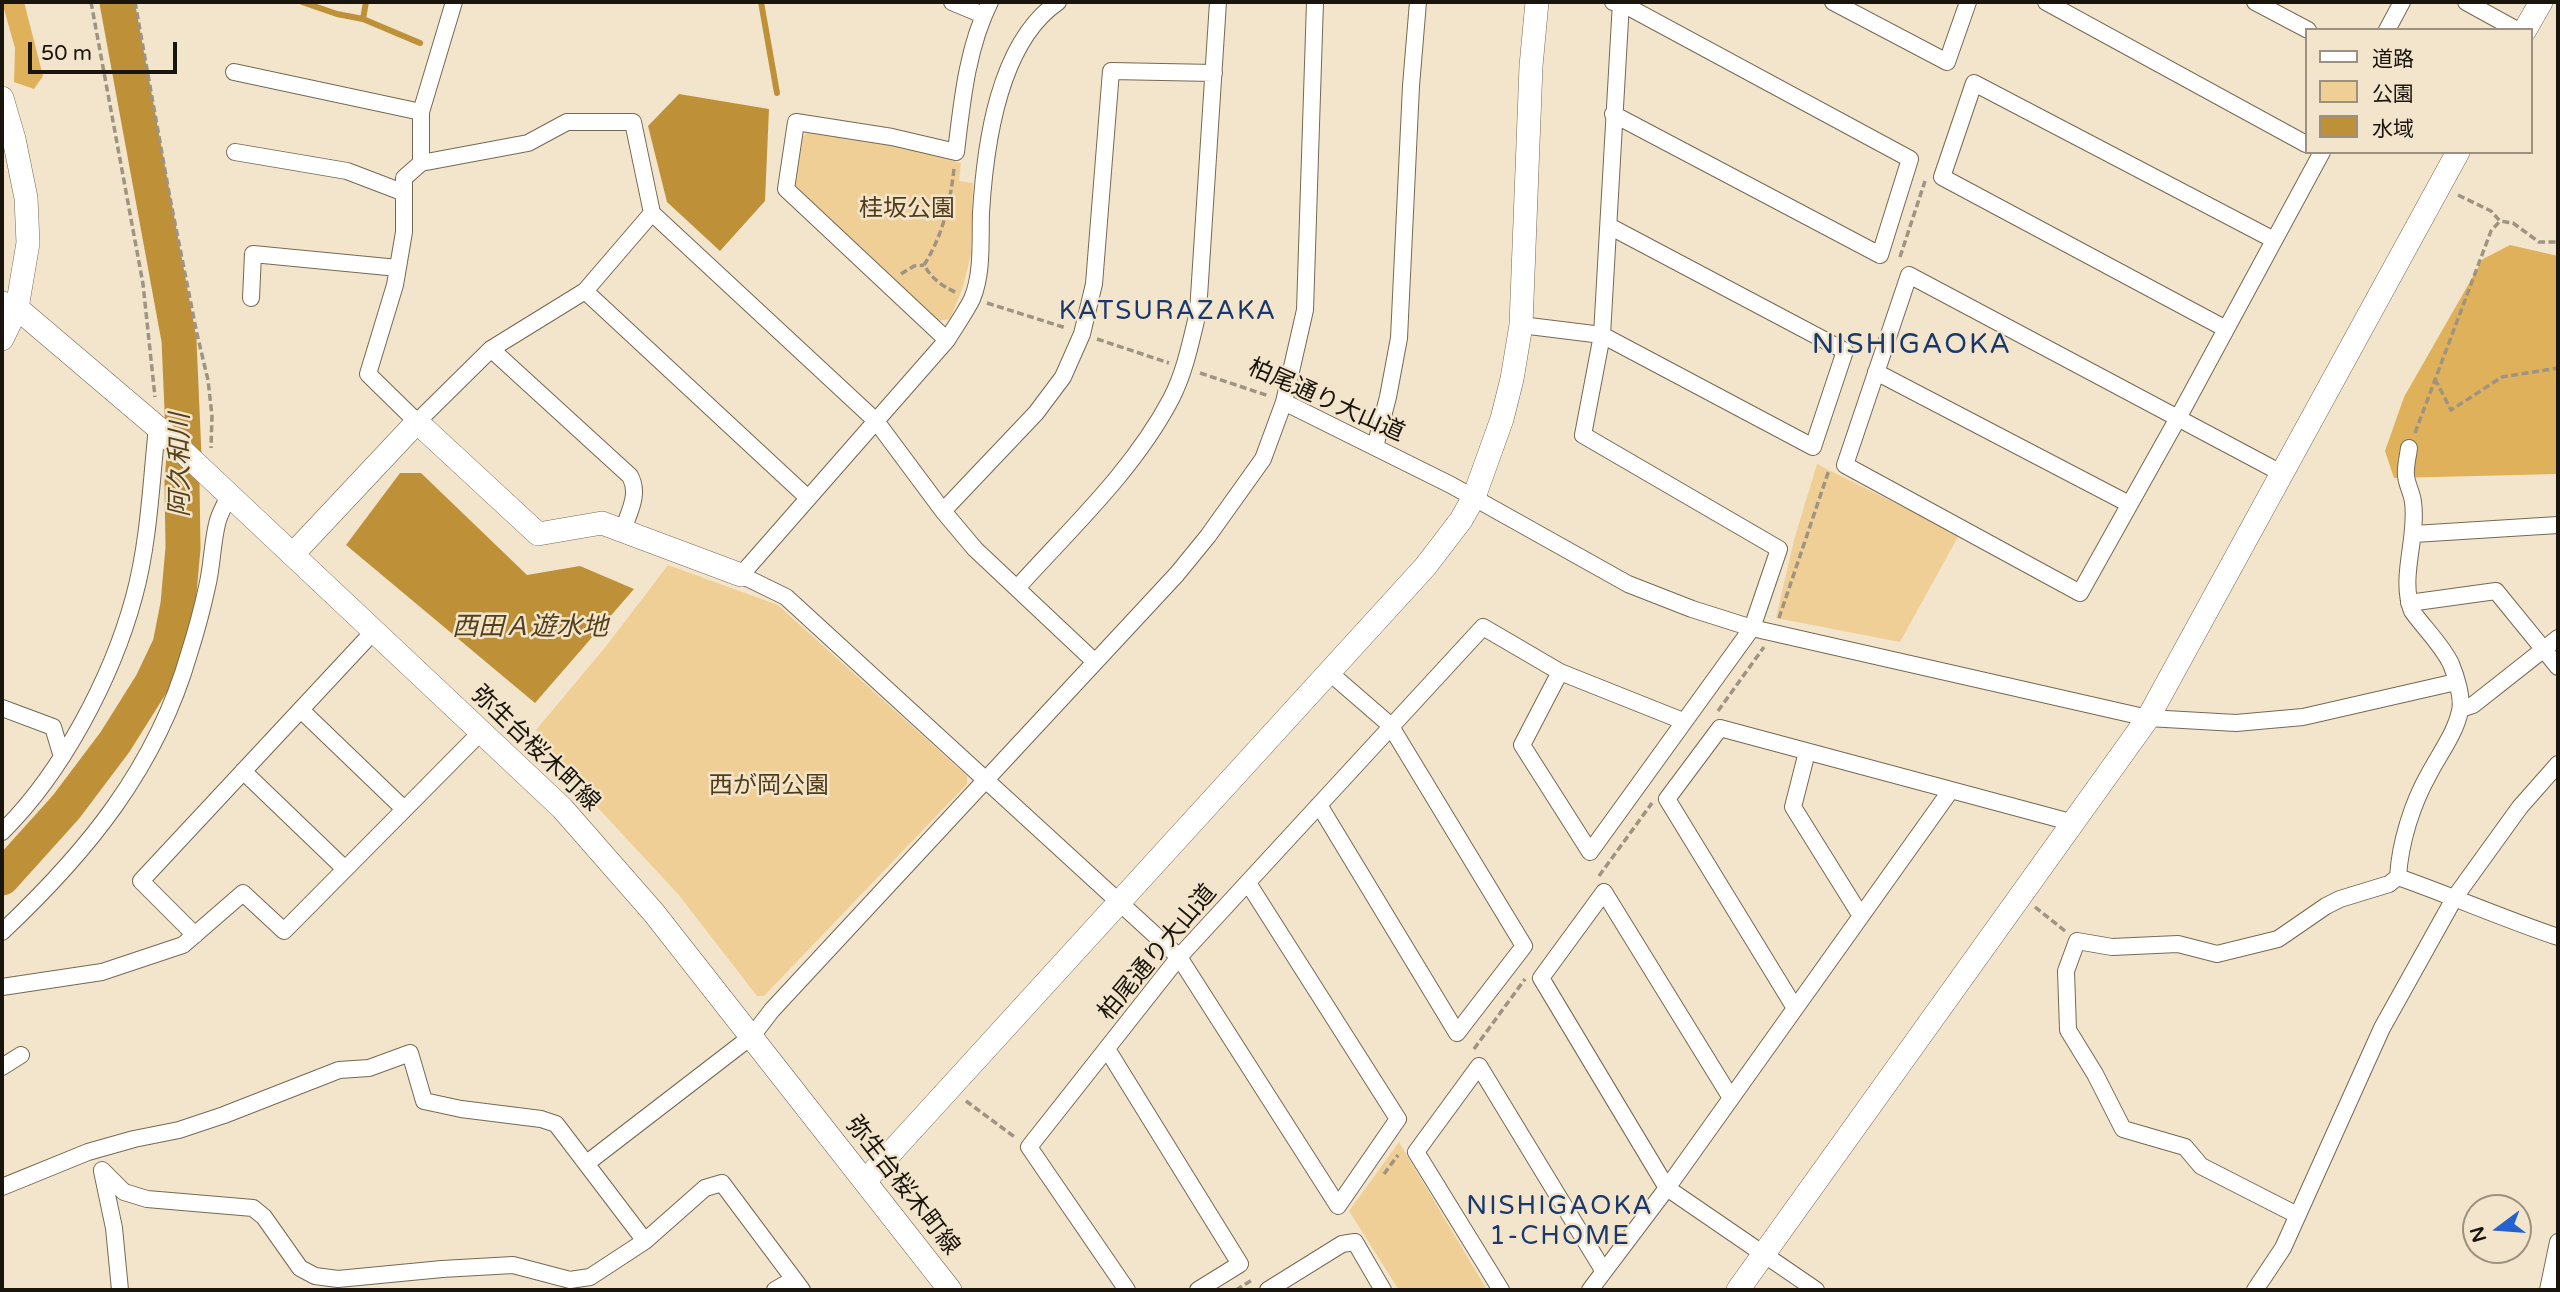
<!DOCTYPE html>
<meta charset="utf-8">
<style>
body{margin:0}
#map{position:relative;width:2560px;height:1292px;overflow:hidden;background:#f3e5cc;font-family:"Varela Round","Noto Sans JP",sans-serif}
canvas{display:block}
.frame{position:absolute;inset:0;border:4px solid #19140c;pointer-events:none}
.legend{position:absolute;left:2305px;top:28px;width:228px;height:126px;box-sizing:border-box;background:#f3e5cc;border:2px solid #9c917f;margin:0;padding:9px 12px;list-style:none;font-size:21px;color:#19140c}
.legend li{display:flex;align-items:center;gap:14px;height:35px}
.legend b{width:35px;border:2px solid #9c917f}
.north{position:absolute;left:2462px;top:1194px;width:70px;height:70px;box-sizing:border-box;background:#f3e5cc;border:2px solid #9c917f;border-radius:50%;rotate:254deg;font-size:19px;font-weight:700;line-height:28px;text-align:center;color:#19140c}
.north::after{content:'';display:block;margin:auto;width:24px;height:32px;background:#2462cf;clip-path:polygon(50% 0,100% 100%,50% 72%,0 100%)}
.scale{position:absolute;left:28px;top:42px;width:149px;height:32px;box-sizing:border-box;border:4px solid #19140c;border-top:0;padding-left:9px;font-size:21px;line-height:24px;white-space:nowrap;color:#19140c;-webkit-text-stroke:5px #f3e5cc;paint-order:stroke}
</style>
<div id="map">
<canvas width="2560" height="1292"></canvas>
<div class="frame"></div>
<ul class="legend">
<li><b style="height:9px;background:#fff"></b>道路</li>
<li><b style="height:19px;background:#f0cf96"></b>公園</li>
<li><b style="height:19px;background:#be9139"></b>水域</li>
</ul>
<div class="north">N</div>
<div class="scale">50 m</div>
</div>
<script>
const c = document.querySelector('canvas').getContext('2d');
c.lineJoin = 'round';
function paint(path, color) {
  c.fillStyle = color;
  c.fill(path, 'evenodd');
}
function strokePath(path, color, width, dash) {
  c.strokeStyle = color;
  c.lineWidth = width;
  c.lineCap = dash ? 'butt' : 'round';
  c.setLineDash(dash || []);
  c.stroke(path);
}
function label(font, color, halo, rows, align = 'center') {
  c.font = font + ' "Varela Round","Noto Sans JP",sans-serif';
  c.lineWidth = 5;
  c.setLineDash([]);
  c.textBaseline = 'middle';
  c.strokeStyle = halo;
  c.fillStyle = color;
  for (const [text, x, y, turn = 0] of rows) {
    c.save();
    c.translate(x, y);
    c.rotate((+turn || 0) * Math.PI / 180);
    c.textAlign = isNaN(turn) ? turn : align;
    if (halo) c.strokeText(text, 0, 0);
    c.fillText(text, 0, 0);
    c.restore();
  }
}
const green = new Path2D(`
 M809,132L895,145L961,163L959,181L973,183L971,254L963,287L950,319L937,321L799,192L795,185L801,138Z
 M1817,464L1959,535L1900,642L1776,618L1794,540Z
 M668,565L778,605L967,776V784L764,996H757L678,894L559,766L536,730L607,645Z
 M1399,1142L1487,1290H1399L1349,1211Z`);
const forest = new Path2D(`
 M2,2H24L43,76L34,89L14,82L15,48Z
 M2510,245L2558,256V474L2394,478L2385,451L2404,397L2483,259Z`);
const water = new Path2D(`
 M679,94L769,109L765,201L720,251L667,202L648,126Z
 M400,473H421L527,575L580,566L634,589L535,703L346,545Z`);
const stream = new Path2D(`
 M302,2L337,14L363,19L420,43
 M761,2L777,93
 M363,19L366,2`);
const river = new Path2D(`
 M2,878L66,807L115,742L152,683L170,645L178,604L183,548L182,482L184,456L179,340L117,2`);
const path = new Path2D(`
 M91,2L143,284L155,397
 M135,2L170,198L197,334L208,380L212,416L211,448
 M954,169C950,203 943,235 924,265C932,279 942,286 957,293
 M2458,195L2491,211L2500,221L2513,223L2539,242H2558
 M1900,257L1925,181
 M901,274L914,266L924,265
 M987,303L1066,328
 M1097,339L1169,363
 M1200,373L1269,396
 M2435,379L2451,410L2502,377L2558,368
 M2415,433L2491,231L2500,221
 M1779,618L1829,470
 M1718,711L1764,647
 M1599,876L1652,803
 M2035,907L2065,931
 M1474,1049L1525,979
 M966,1101L1016,1138
 M900,1174L903,1177L904,1196
 M1384,1174L1398,1155
 M1236,1290L1252,1280`);
const street = new Path2D(`
 M952,2L983,15
 M1058,2C998,43 985,146 981,213C980,240 983,273 972,299C965,313 955,327 947,340L741,575L786,597L1179,957L1338,1206L1398,1119L1248,883
 M1613,2L1621,3L1910,159L1880,255L1613,114
 M1833,2L1947,62L1968,2
 M2046,2L2306,144
 M2255,2L2308,30
 M2466,2L2517,30
 M2387,30L2402,2
 M234,72L421,112
 M567,122H633L652,213L585,291L491,349L417,422L368,374L395,285L404,232V178L421,163L528,143Z
 M235,152L347,171L402,192
 M421,163V112L454,2
 M652,213L876,421L943,511L975,549L1094,661
 M585,291L808,498
 M251,298L253,254L398,268
 M1521,325L1602,335L1813,447L1845,351L1609,226
 M2226,329L1942,177L1974,83L2274,240
 M947,340L786,189L796,122L892,137L956,152C962,102 967,48 990,2
 M491,349L630,476C640,494 629,512 623,530
 M1876,372L2129,504
 M1284,402L1451,485L1628,584L1692,609L1752,628L2148,718L2236,723L2303,717L2456,682
 M1375,447L1388,397L1399,338L1411,86L1418,2
 M2283,474L1909,275L1845,465L2080,593L2178,418L2322,152
 M943,511L1036,413L1063,377L1082,334L1094,284L1111,71L1214,73
 M2414,534L2558,525
 M1017,588C1071,528 1133,471 1171,399C1185,372 1191,341 1198,312L1218,2
 M2409,603L2496,591L2558,667
 M1560,672L1522,745L1590,852L1752,628L1779,549L1583,435L1602,335L1621,2
 M2,708L53,727L62,757
 M2461,709L2473,705L2558,638
 M301,710L404,809
 M1807,752L1793,807L1861,916
 M243,771L345,869
 M1319,805L1457,1033L1524,946L1390,725L1330,673
 M2,832C62,773 112,678 134,597C149,542 151,484 157,427
 M2398,877C2452,896 2504,919 2558,937
 M2,932C87,852 156,768 189,654C196,632 202,610 207,587C212,567 212,545 217,524C219,514 225,505 229,495
 M195,935L141,881L374,631
 M2,987L102,972L183,945L243,893L284,931L481,732
 M1795,1008L1667,799L1720,728L2074,823
 M1107,1049L1240,1264L1198,1290
 M2,1067L21,1055
 M1731,1098L1604,892L1541,978L1667,1188L1816,1290
 M587,1163L752,1036L772,1010L1177,574L1208,536L1263,459L1284,402L1305,310L1315,2
 M102,1170L124,1192L147,1199L253,1208L264,1217L300,1268L315,1276L338,1279L442,1269L513,1265L570,1280L590,1277L645,1241L705,1188L722,1183L802,1290
 M102,1171L114,1228L120,1290
 M2,1187L88,1152L134,1139L179,1130L224,1115L339,1070L369,1068L410,1053L424,1101L461,1109L541,1119L556,1124L645,1241
 M2297,1215L2201,1166L2185,1147L2123,1129L2095,1074L2068,1030L2066,971L2077,941L2112,947L2178,944L2217,954L2278,939L2326,906L2340,899L2389,884L2398,877C2400,843 2412,804 2429,774C2440,753 2455,734 2460,711C2463,698 2456,676 2451,664C2442,645 2424,628 2412,611C2399,577 2418,538 2413,502C2412,493 2407,485 2406,476C2405,467 2408,457 2409,448
 M775,1290L794,1279
 M1127,1290L1029,1147L1179,957L1483,627L1560,672L1683,721
 M1268,1290L1342,1244L1355,1242L1383,1290
 M1501,1290L1416,1152L1479,1066L1603,1270
 M1590,1290L1667,1188L1951,790
 M2255,1290L2283,1248L2382,1028L2455,897L2520,807L2558,764
 M2548,1290L2558,1242`);
const secondary = new Path2D(`
 M2525,30L2541,2
 M2,98L14,139L26,198L28,243L17,308L2,339
 M2,303L17,308L157,427L562,808L654,913L950,1290
 M293,554L417,422L538,534L602,523L741,575
 M865,1181L1425,567L1461,520L1474,497L1502,419L1512,379L1521,325L1531,66L1537,2
 M1738,1290L2148,718L2458,152`);
const parkNames = [
 ["桂坂公園",907,210],
 ["西が岡公園",769,787]
];
const streetNames = [
 ["柏尾通り大山道",1326,401,24],
 ["弥生台桜木町線",535,749,44],
 ["柏尾通り大山道",1158,953,-50],
 ["弥生台桜木町線",902,1186,52]
];
const neighbourhoodNames = [
 ["KATSURAZAKA",1168,312],
 ["NISHIGAOKA",1560,1207],
 ["1-CHOME",1560,1237]
];
const waterNames = [
 ["阿久和川",181,465,-90],
 ["西田Ａ遊水地",530,628]
];
const quarterNames = [
 ["NISHIGAOKA",1912,346]
];
paint(green, '#f0cf96');
paint(forest, '#e0b15b');
paint(water, '#be9139');
strokePath(stream, '#be9139', 6);
strokePath(river, '#be9139', 35);
strokePath(street, '#756953', 18);
strokePath(secondary, '#756953', 24);
strokePath(path, '#9e9481', 3.5, [7, 3.5]);
strokePath(street, '#fff', 16);
strokePath(secondary, '#fff', 23);
label('24px', '#503c18', '#f3e5cc', parkNames);
label('24px', '#19140c', '#f3e5cc', streetNames);
c.letterSpacing = '2px';
label('26px', '#19386d', '#f3e5cc', neighbourhoodNames);
c.letterSpacing = '0px';
label('italic 26px', '#54411c', '#f3e5cc', waterNames);
c.letterSpacing = '2px';
label('28px', '#19386d', '#f3e5cc', quarterNames);
c.letterSpacing = '0px';
</script>
